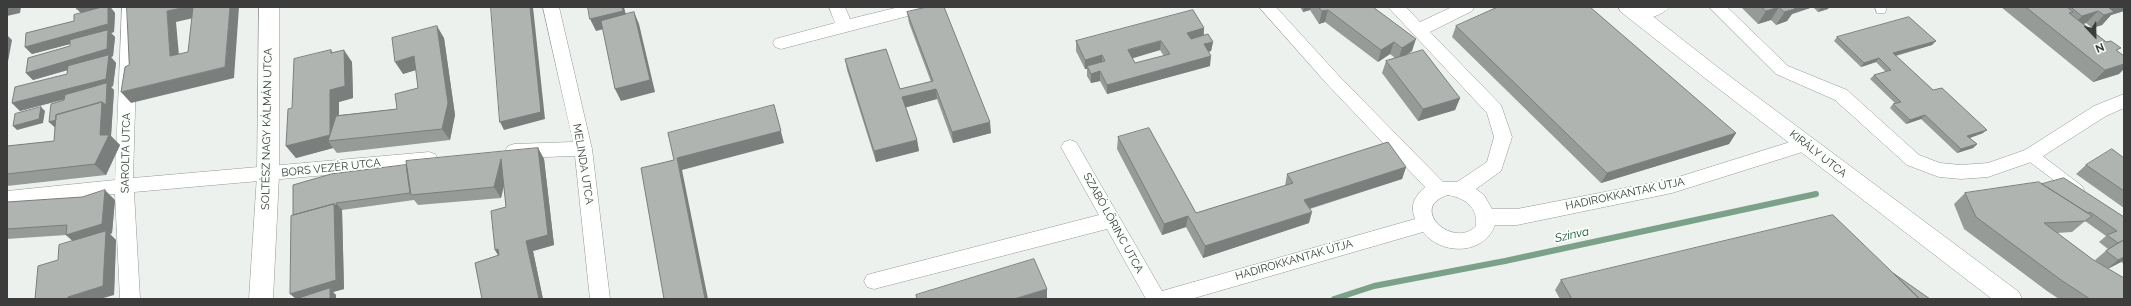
<!DOCTYPE html>
<meta charset="utf-8">
<style>
body{margin:0}
#map{position:relative;width:2131px;height:306px;overflow:hidden;background:#edf1ee;font-family:Raleway,sans-serif}
canvas{display:block}
.frame{position:absolute;inset:0;border:8px solid #3b3c3b;pointer-events:none}
.north{position:absolute;left:2075px;top:16px;width:40px;height:40px;-webkit-text-stroke:3px #fafffc;paint-order:stroke;rotate:158deg;font-size:11px;font-weight:700;line-height:16px;text-align:center;color:#3b3c3b}
.north::after{content:'';display:block;margin:auto;width:14px;height:18px;background:#3b3c3b;clip-path:polygon(50% 0,100% 100%,50% 72%,0 100%)}
</style>
<div id="map">
<canvas width="2131" height="306"></canvas>
<div class="frame"></div>
<div class="north">N</div>
</div>
<script>
const c = document.querySelector('canvas').getContext('2d');
c.lineJoin = 'round';
function strokePath(path, color, width, dash) {
  c.strokeStyle = color;
  c.lineWidth = width;
  c.lineCap = dash ? 'butt' : 'round';
  c.setLineDash(dash || []);
  c.stroke(path);
}
function paint(path, color) {
  c.fillStyle = color;
  c.fill(path, 'evenodd');
}
function label(font, color, halo, rows, align = 'center') {
  c.font = font + ' Raleway,sans-serif';
  c.lineWidth = 3.5;
  c.setLineDash([]);
  c.textBaseline = 'middle';
  c.strokeStyle = halo;
  c.fillStyle = color;
  for (const [text, x, y, turn = 0] of rows) {
    c.save();
    c.translate(x, y);
    c.rotate((+turn || 0) * Math.PI / 180);
    c.textAlign = isNaN(turn) ? turn : align;
    if (halo) c.strokeText(text, 0, 0);
    c.fillText(text, 0, 0);
    c.restore();
  }
}
const stream = new Path2D(`
 M1334,299L1374,286L1505,261L1816,194`);
const pedestrian = new Path2D(`
 M1875,7H1887L1885,13H1877Z
 M2031,150L2036,151L2082,186L2084,190L2082,194L2077,196L2072,194L2026,159L2024,155L2026,151Z`);
const minor = new Path2D(`
 M122,7H138L133,178L429,152L435,154L438,159L435,164L429,166L134,192L140,299H120L115,194L7,205V191L115,180Z
 M543,7H559L592,149L610,299H590L575,156L514,158L508,156L505,151L508,146L514,144L573,142Z
 M829,7H845L850,19L899,7H929L927,11L781,49L775,47L773,43L775,39L835,23Z
 M1259,7H1276L1339,76L1443,182H1457L1487,162L1494,137L1487,113L1388,7H1406L1420,22L1452,7H1474L1472,11L1430,32L1501,105L1512,137L1501,171L1476,189L1484,195L1492,209H1517L1672,179L1806,137L1812,139L1815,144L1812,149L1672,193L1517,225H1495C1484,255 1442,256 1423,232L1191,299H1146L1107,229L874,289L867,287L864,281L867,275L874,273L1099,215L1061,147L1064,142L1070,140L1076,142L1162,291L1415,219C1410,205 1414,197 1425,187L1327,84ZM1448,195C1465,198 1478,207 1476,226C1453,250 1407,207 1448,195Z
 M1644,7H1669C1664,15 1642,22 1633,19L1631,15L1633,11Z
 M1709,7H1727L1788,66L1847,90L1919,155L1940,163L1961,165L1988,163L2025,150L2094,106L2124,94V108L2106,116L2037,160L1988,177L1961,179L1939,177L1907,165L1835,100L1776,74Z`);
const tertiary = new Path2D(`
 M259,7H279V175L273,299H249L257,175Z`);
const primary = new Path2D(`
 M1618,7H1641L1720,69L2019,292L2022,299H1992L1706,79L1621,12Z`);
const wall = new Path2D(`
 M1300,7H1373L1412,51L1406,55L1460,98L1455,110L1418,121L1382,73L1386,61L1395,58L1390,54L1378,62L1325,22L1319,24L1310,10L1303,12Z
 M1741,7H1829L1828,9L1818,12L1813,7L1792,14L1787,21L1776,25L1771,20L1758,24Z
 M2001,7H2124V11L2111,15L2102,25L2092,28L2086,23L2084,24L2118,51L2119,74L2093,82Z
 M111,8L115,13L114,32L111,33L115,37L113,56L111,57L116,63L113,86L111,87L114,90L111,136L120,145L106,175L7,186V146L54,141L55,127L49,122L64,100L65,99L20,111L12,103L67,74L68,70L33,80L26,73L70,46V44L32,54L25,47L74,21L81,13L77,9Z
 M907,12L991,133L953,143L937,99L906,107L917,140L919,151L876,162L847,70L845,59L900,89L931,82L909,23Z
 M1456,26L1736,133L1729,144L1601,183L1452,37Z
 M1204,28V35L1213,42L1211,51L1208,52L1210,66L1107,94L1100,81L1091,83L1087,76V69H1085L1076,51V41ZM1160,50L1164,56L1135,63L1132,58Z
 M1837,37L1932,45L1896,56L1933,90L1983,133L1970,138L1977,144L1973,148L1957,153L1921,119L1906,124L1890,108L1893,104H1896L1870,79L1874,75L1886,72L1876,62L1861,67L1834,41Z
 M444,38L455,115L450,140L337,153L333,148L296,158L286,146L292,108L331,50L333,53L352,62L353,98L339,102V115L397,109L418,88L416,70L403,74Z
 M1118,137L1196,213L1285,186L1287,174L1406,167L1402,179L1310,209L1309,223L1203,258L1186,227L1162,235L1117,149Z
 M538,148L544,159L554,245L533,251L543,299H482L498,255L495,250L506,207L504,186L501,198L418,205L414,200L342,210L344,289L333,292L336,295V299L293,215V185Z
 M2124,158V208L2076,174L2086,165Z
 M2042,184L2124,217V264L2121,262L2108,269L2124,299H2059L2047,291L1964,229L1954,204L1965,193ZM2085,221L2106,236L2099,242L2108,249L2095,260L2100,264L2092,259L2057,233L2072,232Z
 M115,200L112,233L110,234L116,240L114,295L58,260L73,241L66,235L7,239V202Z
 M1893,273L1930,299H1560L1555,290L1561,280Z`);
const shadedWall = new Path2D(`
 M7,7H21L20,13L7,16Z
 M84,7H115L111,8L115,13L114,32L111,33L115,37L113,56L111,57L116,63L113,86L111,87L114,90L111,136L120,145L106,175L49,122L102,102L107,88L20,111L12,103L109,58L33,80L26,73L108,34L32,54L25,47L84,16L77,9Z
 M186,7H195L202,16L176,22L180,67L170,56L167,11Z
 M230,7H239L234,78L131,103L121,92L225,67Z
 M530,7H533L545,119L504,130L500,122Z
 M622,7H624L628,23L596,31L590,19Z
 M1304,7H1311L1310,10L1303,12Z
 M1779,7L1771,20L1758,24L1766,11Z
 M1788,7H1813L1792,14L1787,21L1776,25Z
 M1821,7H1829L1828,9L1818,12Z
 M2108,7H2124V11L2111,15L2102,25L2092,28L2104,15Z
 M1328,10L1325,22L1319,24L1322,11Z
 M2098,11L2086,23L2070,28L2082,16Z
 M634,12L639,24L655,92L621,101L615,89Z
 M437,26L444,38L455,115L450,140L442,129Z
 M1204,28L1203,38L1186,42L1187,33Z
 M7,35L12,40L7,67Z
 M1416,39L1412,51L1398,60L1402,48Z
 M1161,41L1160,50L1127,60L1128,50Z
 M1936,41L1932,45L1890,57L1893,53Z
 M1213,42L1211,51L1202,54L1204,44Z
 M1394,42L1390,54L1378,62L1381,50Z
 M344,50L352,62L353,98L339,102V140L328,141L333,148L296,158L286,146L330,90Z
 M1102,55V65L1087,66V69H1085V60Z
 M414,56L422,68L403,74L395,62Z
 M1211,56L1210,66L1107,94V85Z
 M1879,58L1876,62L1861,67L1864,63Z
 M2124,64V69L2119,74L2093,82L2105,70Z
 M1100,71V81L1091,83V74Z
 M936,89L937,99L904,108L902,97Z
 M1460,98L1455,110L1418,121L1423,109Z
 M774,105L784,143L682,170L708,299H705L677,158Z
 M41,107L45,111L43,123L17,130L13,126Z
 M1925,115L1921,119L1906,124L1910,120Z
 M990,122L991,133L953,143L952,132Z
 M1987,130L1983,133L1964,140L1967,136Z
 M1736,133L1729,144L1601,183L1607,173Z
 M917,140L919,151L876,162L874,151Z
 M1977,144L1973,148L1957,153L1961,149Z
 M538,148L544,159L554,245L533,251L543,299H539L526,241Z
 M501,159L507,170L501,198L494,187Z
 M1406,167L1402,179L1301,211L1304,200Z
 M105,190L115,200L112,233L110,234L116,240L114,295L100,299H67L76,244L66,235Z
 M336,203L342,210L344,289L333,292L336,295V299H296L290,294L334,204Z
 M1312,212L1309,223L1203,258L1205,246Z
 M1188,216L1186,227L1162,235L1164,224Z
 M498,249L501,260L495,250Z
 M2124,257V260L2121,262L2107,269L2118,260Z
 M1047,289V299H1014Z`);
const building = new Path2D(`
 M77,7H84L77,9Z
 M102,7H108V24L25,47L26,33L74,21V15Z
 M127,7H186L167,11L170,56L188,52L193,7H230L225,67L121,92L125,67L129,65Z
 M491,7H530L541,112L500,122Z
 M588,7H622L623,11L590,19Z
 M927,7H944L990,122L952,132L936,89L902,97L917,140L874,151L845,59L886,49L900,89L933,81L907,12Z
 M1319,7H1373L1416,39L1402,48L1394,42L1381,50L1328,10L1322,11Z
 M1498,7H1590L1736,133L1607,173L1456,26Z
 M1762,7H1793L1795,9L1784,12L1779,7L1766,11Z
 M2026,7H2067L2073,12L2069,13L2106,42L2111,41L2121,48L2116,50L2124,56V64L2105,70Z
 M2071,7H2109H2108L2114,12L2104,15L2098,11L2082,16Z
 M1193,10L1204,28L1187,33L1191,39L1208,34L1213,42L1204,44L1211,56L1107,85L1100,71L1091,74L1087,66L1105,61L1102,55L1085,60L1076,41ZM1161,41L1170,54L1135,63L1128,50Z
 M634,12L650,80L615,89L601,21Z
 M1909,17L1936,41L1893,53L1933,90L1942,88L1987,130L1967,136L1977,144L1961,149L1925,115L1910,120L1893,104L1901,102L1874,75L1891,70L1879,58L1864,63L1837,37Z
 M437,26L448,103L442,129L328,141L336,116L397,109L395,94L418,88L414,56L395,62L392,38Z
 M108,30L107,49L26,73L28,58L70,46V40Z
 M331,50V53L344,50L345,86L330,90V135L286,146L288,109L292,108L294,59Z
 M1423,50L1460,98L1423,109L1386,61Z
 M109,55L106,79L12,103L15,87L67,74L68,66Z
 M107,83L106,105L102,102L56,115V120L49,122L51,104L64,100L65,95Z
 M102,102L100,135H109L95,164L7,174V146L54,141L56,115Z
 M774,105L781,131L677,158L705,299H664L641,168L674,160L668,133Z
 M41,107L39,119L13,126L15,114Z
 M1149,128L1196,213L1293,183L1287,174L1388,142L1406,167L1304,200L1312,212L1205,246L1188,216L1164,224L1118,137Z
 M538,148L548,235L526,241L539,299H482L475,263L499,255L498,249L495,250L491,211L506,207L501,159L494,187L411,195L406,161Z
 M2112,149L2124,158V191L2086,165Z
 M406,165L410,193L336,203V206L334,204L293,215V185L331,174Z
 M2064,178L2124,217V240L2118,243L2107,235L2117,231L2090,212L2088,213L2042,184Z
 M2039,182L2092,216L2085,221L2044,223L2092,259L2124,278V299H2090L2061,280L1976,217L1965,193Z
 M105,190L102,224L66,235L67,225L7,229V202L82,197Z
 M334,204L336,280L290,294L291,216Z
 M1833,215L1920,299H1572L1561,280Z
 M106,231L103,286L68,297L67,299H35L38,266L58,260L59,245Z
 M2124,240V257L2118,260L2106,251Z
 M1034,259L1047,289L1014,299H917L916,295Z
 M1893,273L1930,299H1920Z
 M330,288V299H296Z`);
const streetNames = [
 ["SOLTÉSZ NAGY KÁLMÁN UTCA",267,129,-89],
 ["SAROLTA UTCA",126,153,-89],
 ["KIRÁLY UTCA",1818,154,38],
 ["MELINDA UTCA",583,164,81],
 ["BORS VEZÉR UTCA",331,168,-6],
 ["HADIROKKANTAK ÚTJA",1625,194,-12],
 ["SZABÓ LŐRINC UTCA",1113,223,61],
 ["HADIROKKANTAK ÚTJA",1294,260,-16]
];
const waterNames = [
 ["Szinva",1572,235,-12]
];
strokePath(stream, '#7ca189', 6);
strokePath(pedestrian, '#949895', 1);
strokePath(minor, '#949895', 1);
strokePath(tertiary, '#949895', 1);
strokePath(primary, '#949895', 1);
paint(pedestrian, '#fff');
paint(minor, '#fff');
paint(tertiary, '#fff');
paint(primary, '#fff');
paint(wall, '#969b98');
paint(shadedWall, '#7a7e7c');
paint(building, '#afb4b1');
strokePath(building, '#7a7e7c', 1);
label('11px', '#3b3c3b', '#fafffc', streetNames);
label('italic 12px', '#175535', '#fafffc', waterNames);
</script>
